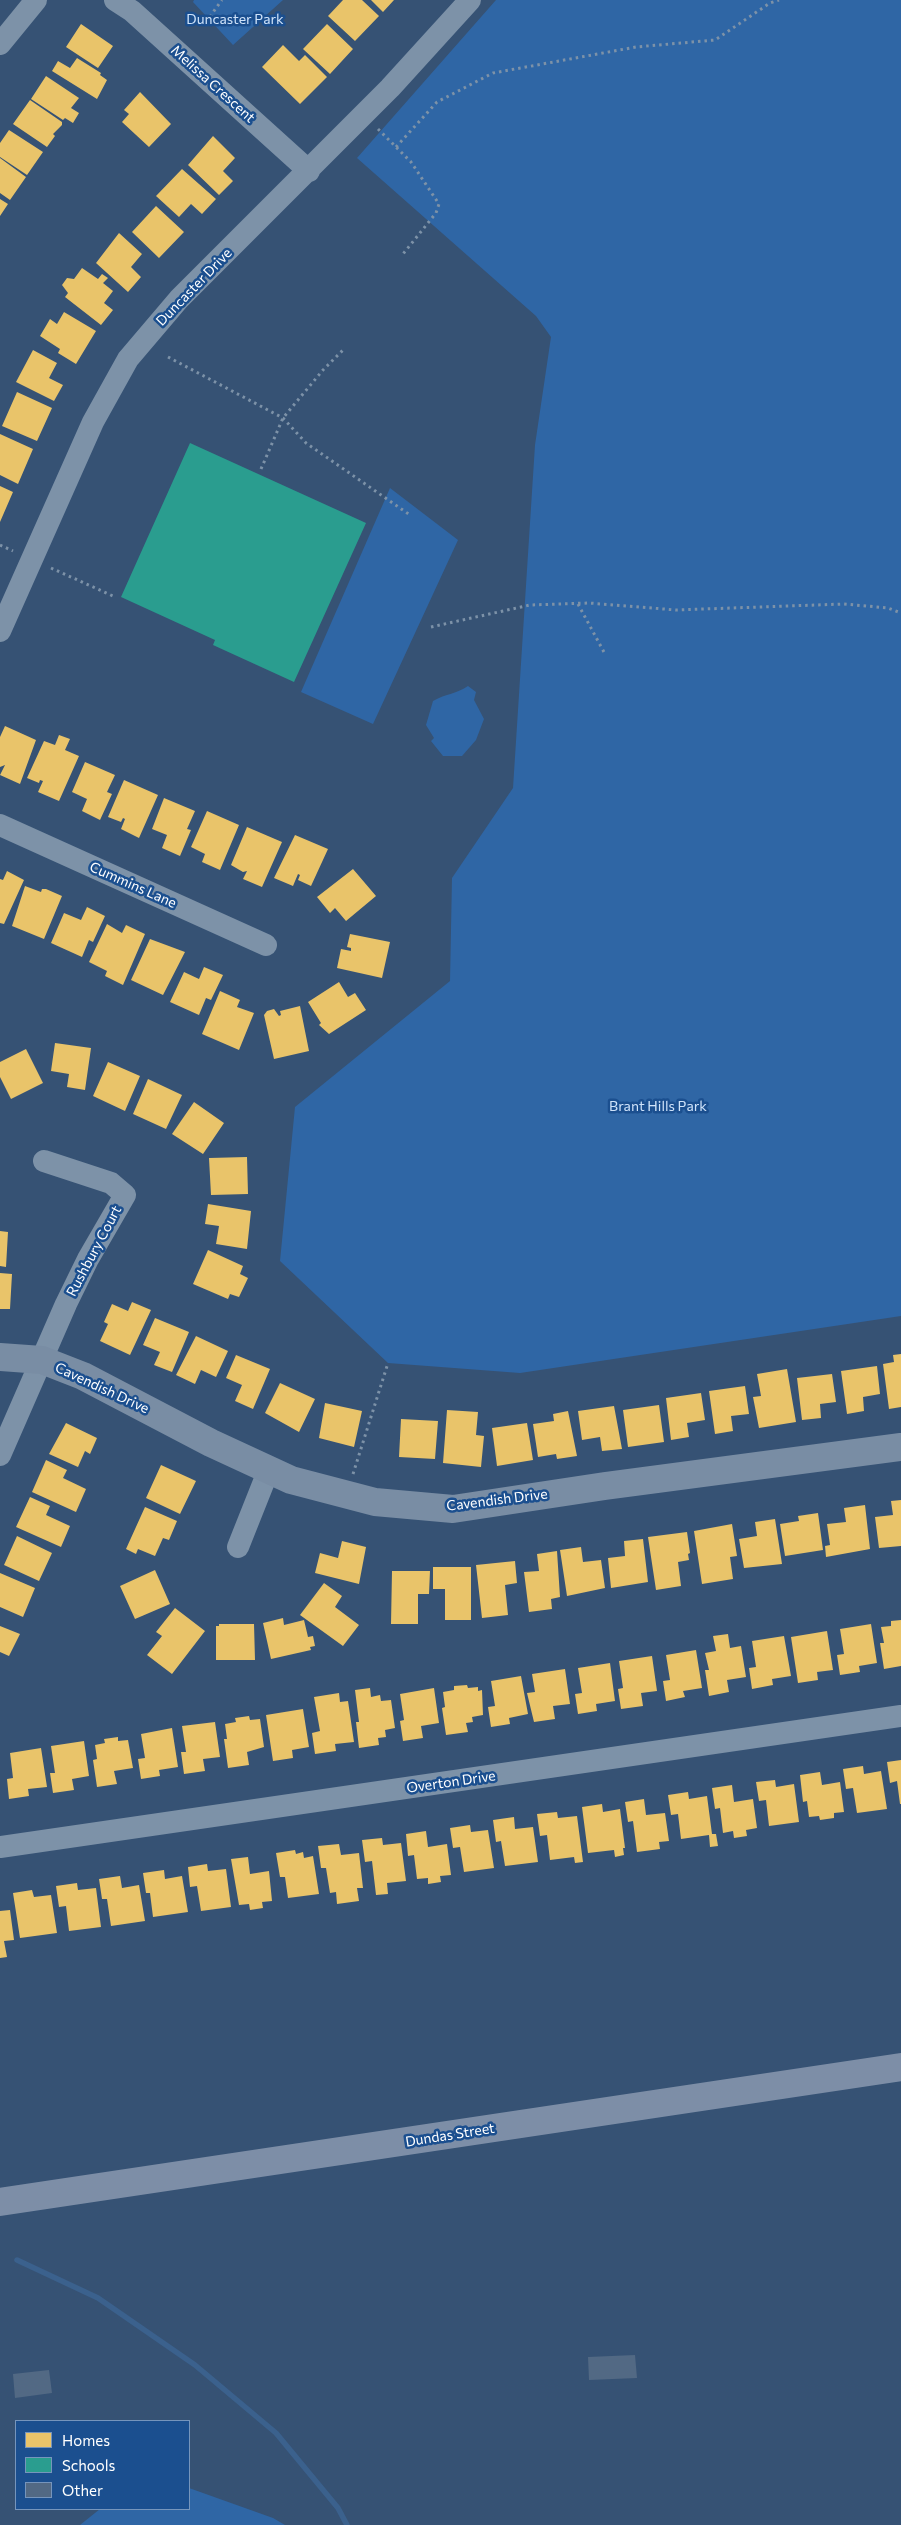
<!DOCTYPE html>
<style>
body{margin:0}
#map{position:relative;width:901px;height:2525px;overflow:hidden;background:#365274;font-family:Commissioner,sans-serif}
canvas{display:block}
.legend{position:absolute;left:15px;top:2420px;width:175px;height:90px;box-sizing:border-box;background:#1b4f8f;border:1px solid #7695bc;margin:0;padding:6px 9px;list-style:none;font-size:15px;color:#fff}
.legend li{display:flex;align-items:center;gap:10px;height:25px}
.legend b{width:25px;border:1px solid #7695bc}
</style>
<div id="map">
<canvas width="901" height="2525"></canvas>
<ul class="legend">
<li><b style="height:14px;background:#e9c46a"></b>Homes</li>
<li><b style="height:14px;background:#2a9d8f"></b>Schools</li>
<li><b style="height:14px;background:#526984"></b>Other</li>
</ul>
</div>
<script>
const c = document.querySelector('canvas').getContext('2d');
c.lineJoin = 'round';
function paint(path, color) {
  c.fillStyle = color;
  c.fill(path, 'evenodd');
}
function strokePath(path, color, width, dash) {
  c.strokeStyle = color;
  c.lineWidth = width;
  c.lineCap = dash ? 'butt' : 'round';
  c.setLineDash(dash || []);
  c.stroke(path);
}
function label(font, color, halo, rows, align = 'center') {
  c.font = font + ' Commissioner,sans-serif';
  c.lineWidth = 5;
  c.setLineDash([]);
  c.textBaseline = 'middle';
  c.strokeStyle = halo;
  c.fillStyle = color;
  for (const [text, x, y, turn = 0] of rows) {
    c.save();
    c.translate(x, y);
    c.rotate((+turn || 0) * Math.PI / 180);
    c.textAlign = isNaN(turn) ? turn : align;
    if (halo) c.strokeText(text, 0, 0);
    c.fillText(text, 0, 0);
    c.restore();
  }
}
const green = new Path2D(`
 M194,0H283L233,45L193,2Z
 M496,0H901V1316L520,1373L388,1363L280,1261L295,1107L450,981L452,878L513,788L535,445L551,337L536,316L357,158Z
 M390,488L458,540L373,724L301,692Z
 M468,686L476,692L474,700L484,719L476,740L462,756H443L431,741L434,738L426,725L433,701C445,694 456,694 468,686Z
 M189,2488L273,2518L285,2525H80L100,2509H189Z`);
const homes = new Path2D(`
 M343,0H362L379,16L355,41L328,16Z
 M371,0H394L383,12Z
 M81,24L113,46L98,68L66,47Z
 M327,24L353,49L330,74L303,49Z
 M283,45L299,61L305,55L327,77L300,104L262,67Z
 M77,58L101,73L100,75L107,80L97,99L52,71L58,61L70,68Z
 M46,76L79,98L71,108L79,113L73,123L65,118L63,120L31,99Z
 M140,92L171,124L149,147L122,122L129,114L124,110Z
 M30,100L62,122V125L53,134L55,136L47,147L13,124Z
 M9,130L43,152L27,175L0,157V143Z
 M213,136L235,158L223,171L233,181L219,195L188,165Z
 M0,158L26,177L10,200L0,193Z
 M182,169L216,199L202,214L191,204L179,217L156,196Z
 M0,199L8,204L0,216Z
 M156,206L184,232L159,258L132,232Z
 M119,233L142,254L131,267L141,277L128,292L96,263Z
 M82,268L98,279L102,274L108,278L103,283L113,291L104,303L113,310L101,325L65,297L68,293L62,285L67,278L74,279Z
 M64,312L96,331L76,364L58,353L60,349L40,336L50,319L57,324Z
 M33,350L57,363L49,378L63,385L54,401L16,382Z
 M17,392L52,408L37,441L2,426Z
 M0,434L33,449L18,484L0,475Z
 M0,486L13,492L0,522Z
 M5,726L36,740L20,784L0,775L5,765L0,767V737Z
 M59,735L70,739L65,750L79,756L59,801L38,792L43,781L40,780L39,783L27,778L44,741L55,745Z
 M85,762L115,775L107,792L112,794L100,820L82,811L87,799L72,792Z
 M124,780L158,795L139,838L121,829L125,819L123,818L121,822L108,817Z
 M164,798L195,811L187,829L191,830L180,856L162,848L167,835L152,829Z
 M207,811L239,825L220,870L202,862L205,854L191,847Z
 M247,827L282,842L262,887L243,879L247,871L243,872L231,865Z
 M295,835L328,849L311,886L298,880L300,875L298,874L293,886L274,878Z
 M353,869L376,896L346,921L335,908L330,913L317,897Z
 M7,871L24,880L4,924L0,923V879L3,880Z
 M25,886L41,892L42,889H46L62,896L44,939L12,926Z
 M87,907L105,916L93,942L89,940L82,957L51,943L64,913L81,920Z
 M107,924L122,933L126,925L145,934L123,985L105,976L107,971L89,962Z
 M350,934L390,942L382,978L337,968L341,949L351,951V948L347,947Z
 M150,939L185,952L163,995L131,980Z
 M204,967L223,975L211,1000L206,998L199,1015L170,1002L184,972L199,979Z
 M339,982L348,997L355,993L366,1010L329,1034L319,1025L321,1023L308,1002Z
 M220,991L240,1000L237,1007L254,1013L239,1050L202,1034Z
 M300,1006L309,1051L274,1059L264,1015L267,1011L274,1009L279,1016L281,1015L280,1011Z
 M55,1043L91,1048L85,1090L67,1087L69,1074L51,1071Z
 M26,1049L43,1083L11,1099L0,1077V1062Z
 M108,1062L140,1076L125,1111L93,1096Z
 M148,1079L182,1095L166,1129L133,1114Z
 M194,1102L224,1123L203,1154L172,1134Z
 M247,1157L248,1194L211,1195L209,1158Z
 M208,1204L251,1211L247,1249L216,1244L219,1226L205,1224Z
 M0,1231L8,1232L6,1267L0,1266Z
 M208,1250L243,1266L240,1274L248,1278L239,1297L230,1294L228,1299L193,1284Z
 M0,1273L12,1274L10,1309H0Z
 M132,1302L151,1310L130,1355L100,1341L108,1324L104,1322L112,1304L128,1311Z
 M155,1318L189,1332L172,1372L154,1365L160,1352L143,1345Z
 M196,1336L228,1351L216,1377L201,1370L195,1384L176,1375Z
 M901,1354V1407L889,1409L883,1364L894,1362L893,1355Z
 M236,1355L270,1369L253,1409L235,1401L242,1385L226,1378Z
 M877,1366L880,1394L863,1397L864,1411L847,1414L841,1371Z
 M787,1369L796,1422L759,1428L753,1397L761,1396L757,1374Z
 M832,1374L836,1402L820,1404L821,1418L802,1420L797,1378Z
 M280,1383L315,1399L299,1432L265,1413Z
 M745,1386L749,1414L731,1416L733,1431L715,1434L709,1391Z
 M701,1393L705,1420L687,1423L689,1437L671,1440L666,1398Z
 M325,1403L362,1411L354,1447L319,1438Z
 M659,1405L664,1442L628,1447L623,1410Z
 M614,1406L622,1449L602,1451L600,1437L582,1440L578,1411Z
 M447,1410L478,1412L476,1435L484,1436L481,1467L443,1463Z
 M568,1411L577,1456L557,1459L556,1454L538,1457L533,1424L554,1421L553,1414Z
 M401,1419L438,1421L435,1459L399,1457Z
 M66,1423L97,1438L90,1454L85,1451L78,1467L49,1454Z
 M527,1423L533,1460L497,1466L492,1428Z
 M46,1460L67,1470L63,1478L86,1489L76,1512L32,1492Z
 M161,1465L196,1481L180,1514L146,1498Z
 M30,1497L50,1506L46,1515L70,1526L61,1547L16,1527Z
 M901,1500V1546L879,1548L875,1517L893,1515L891,1501Z
 M865,1505L870,1549L826,1557L825,1546L830,1545L827,1524L846,1522L844,1508Z
 M145,1507L177,1521L169,1540L163,1538L155,1556L138,1549L136,1554L126,1549Z
 M818,1513L823,1550L785,1556L780,1524L799,1521L798,1516Z
 M775,1519L782,1564L744,1568L739,1539L757,1536L755,1522Z
 M732,1524L737,1556L730,1557L733,1579L702,1584L694,1531Z
 M687,1532L690,1553L688,1554L689,1560L678,1562L681,1586L656,1590L648,1537Z
 M17,1536L52,1553L39,1581L4,1565Z
 M643,1539L648,1582L611,1588L608,1558L625,1556L624,1541Z
 M342,1541L366,1547L359,1584L315,1573L320,1553L338,1558Z
 M581,1547L583,1562L601,1560L605,1588L567,1596L560,1550Z
 M557,1551L560,1597L551,1599L552,1609L529,1612L524,1572L539,1571L537,1554Z
 M515,1561L517,1583L505,1585L508,1615L482,1618L476,1565Z
 M433,1567H471V1620H445V1589H433Z
 M155,1570L170,1604L135,1619L120,1586Z
 M392,1571H430L429,1594H418V1624H391Z
 M0,1573L35,1588L23,1617L0,1607Z
 M324,1583L342,1596L335,1607L359,1625L343,1646L300,1615Z
 M175,1608L205,1631L172,1674L147,1655L162,1636L156,1632Z
 M283,1618L284,1625L304,1620L308,1637L313,1636L315,1646L310,1647L311,1650L271,1659L263,1623Z
 M901,1620V1666L884,1669L880,1643H884L881,1627L891,1626V1621Z
 M219,1624H254L255,1660H216V1626H219Z
 M871,1624L877,1663L859,1666L860,1672L840,1675L837,1655L844,1654L840,1629Z
 M0,1626L20,1634L9,1656L0,1652Z
 M827,1631L833,1670L817,1672L818,1680L798,1683L791,1637Z
 M728,1634L730,1648L741,1646L746,1677L727,1680L729,1692L709,1696L705,1670H709L705,1653L716,1651L713,1636Z
 M784,1636L791,1676L772,1679L773,1685L752,1689L749,1668L756,1667L752,1641Z
 M696,1650L702,1688L683,1691L685,1697L666,1701L663,1681L670,1680L666,1655Z
 M652,1656L657,1691L641,1693L643,1706L621,1709L618,1689L623,1688L619,1661Z
 M610,1663L615,1701L596,1704L597,1711L578,1714L575,1694L582,1693L578,1668Z
 M565,1669L570,1704L553,1706L555,1719L534,1722L527,1693L535,1692L532,1674Z
 M521,1676L528,1714L509,1718L510,1724L491,1727L488,1707L495,1706L491,1681Z
 M467,1685L468,1688L478,1687V1691L482,1690L483,1715L472,1717L473,1722L466,1723L468,1732L446,1735L442,1708L445,1707L443,1692L454,1690V1686Z
 M370,1688L371,1697L380,1695L381,1701L391,1700L395,1728L385,1730L386,1737L378,1738L379,1745L359,1748L356,1722H359L355,1690Z
 M434,1688L439,1723L421,1726L423,1738L403,1741L400,1721L404,1720L400,1694Z
 M339,1693L340,1702L348,1701L354,1742L335,1744L336,1751L315,1754L312,1733L320,1731L314,1697Z
 M303,1709L309,1747L292,1750L293,1758L273,1761L266,1715Z
 M249,1716L250,1720L260,1719L264,1747L247,1752L249,1765L228,1768L224,1739H227L225,1724L236,1722L235,1718Z
 M215,1722L220,1757L203,1759L205,1771L184,1774L181,1752H186L182,1726Z
 M172,1728L178,1767L159,1770L160,1776L141,1779L138,1759L145,1758L141,1734Z
 M118,1737V1741L128,1740L133,1768L114,1771L117,1784L97,1787L93,1760L97,1759L95,1745L105,1743L104,1739Z
 M84,1741L89,1776L72,1779L74,1790L53,1793L50,1773H55L51,1746Z
 M41,1748L47,1787L28,1789L29,1796L9,1799L7,1779L13,1778L10,1753Z
 M901,1760V1804H900L897,1781L890,1783L887,1762Z
 M863,1766L864,1774L881,1771L887,1809L857,1813L853,1788L846,1789L843,1769Z
 M820,1772L822,1785L840,1782L844,1812L834,1813V1818L820,1820L819,1816L809,1817L807,1801L803,1802L800,1775Z
 M775,1780L776,1787L794,1784L799,1822L769,1826L766,1800L759,1801L756,1782Z
 M732,1785L734,1802L753,1799L757,1828L746,1830L747,1836L734,1838L733,1831L723,1833L720,1808L715,1809L712,1788Z
 M688,1792L689,1799L707,1796L712,1834H716L718,1846L710,1847L709,1835L681,1839L678,1814L671,1815L668,1795Z
 M644,1799L646,1815L665,1813L669,1841L659,1842L660,1849L637,1852L633,1821L628,1822L625,1802Z
 M602,1804L603,1812L620,1809L625,1848H623L624,1855L615,1857L614,1850L588,1853L582,1807Z
 M557,1812L558,1818L577,1816L583,1862L575,1863L574,1857L550,1860L547,1835L540,1836L537,1814Z
 M514,1817L515,1829L533,1827L538,1862L505,1866L501,1841L496,1842L493,1820Z
 M470,1825L471,1832L488,1830L494,1868L464,1872L460,1847L453,1848L450,1828Z
 M426,1831L428,1847L447,1844L451,1875L440,1876L441,1882L428,1884V1878L417,1879L414,1855L408,1856L406,1834Z
 M382,1838L383,1845L401,1843L406,1881L387,1883L388,1894L376,1895L372,1861L365,1862L362,1840Z
 M339,1844L341,1855L359,1853L363,1888H357L359,1901L337,1904L336,1892L330,1893L326,1868H321L318,1846Z
 M295,1850L296,1854L303,1852L304,1858L313,1856L319,1894L288,1898L285,1877H280L276,1853Z
 M248,1857L250,1874L269,1871L272,1901L262,1902L263,1908L250,1910L249,1904L239,1905L231,1859Z
 M207,1864L208,1871L226,1869L231,1907L201,1911L197,1886L190,1887L188,1867Z
 M164,1870L165,1879L182,1876L188,1912L153,1917L150,1893H146L143,1873Z
 M120,1876L122,1888L139,1885L145,1921L111,1926L107,1899H102L99,1879Z
 M77,1883L78,1890L96,1888L101,1927L69,1931L66,1906L59,1907L56,1886Z
 M32,1890L34,1897L51,1895L57,1933L20,1938L13,1893Z
 M10,1910L14,1940L4,1941L7,1957L0,1958V1911Z`);
const schools = new Path2D(`
 M190,443L366,523L294,682L213,645L215,640L121,597Z`);
const stream = new Path2D(`
 M17,2260L98,2298L195,2365L276,2433L338,2508L347,2525`);
const building = new Path2D(`
 M635,2355L637,2378L589,2380L588,2357Z
 M49,2370L52,2393L15,2398L13,2374Z`);
const path = new Path2D(`
 M206,22L222,0
 M378,129L411,162L439,204L436,213L403,254
 M396,147L437,102L493,73L636,47L715,40L770,3L779,0
 M168,357L283,418L306,443L410,515
 M261,469L283,418L323,370L345,348
 M0,545L13,551
 M51,568L113,596
 M578,604L605,654
 M431,627L530,605L589,603L676,610L844,604L888,608L901,613
 M353,1474L388,1363`);
const street = new Path2D(`
 M115,0L132,11L309,171
 M0,44L36,0
 M0,631L93,422L128,359L179,299L390,88L470,0
 M0,825L266,945
 M0,1455L66,1304L88,1259L125,1195L111,1183L44,1161
 M238,1547L269,1469
 M0,1847L901,1716`);
const secondary = new Path2D(`
 M0,1357L42,1360L83,1376L211,1443L291,1480L375,1502L453,1509L605,1486L901,1447`);
const primary = new Path2D(`
 M0,2202L901,2067`);
const parkNames = [
 ["Duncaster Park",235,19],
 ["Brant Hills Park",658,1106]
];
const streetNames = [
 ["Melissa Crescent",213,84,42],
 ["Duncaster Drive",194,287,-46],
 ["Cummins Lane",133,885,24],
 ["Rushbury Court",94,1251,-62],
 ["Cavendish Drive",102,1388,25],
 ["Cavendish Drive",497,1500,-7],
 ["Overton Drive",451,1782,-8],
 ["Dundas Street",450,2135,-9]
];
paint(green, '#2f66a5');
paint(homes, '#e9c46a');
paint(schools, '#2a9d8f');
strokePath(stream, '#3b618d', 5.5);
paint(building, '#526984');
strokePath(path, '#7d92a8', 3, [2.5, 4]);
strokePath(street, '#7d92a8', 22);
strokePath(secondary, '#798da4', 28);
strokePath(primary, '#7d8ea7', 28);
label('14px', '#cfe3fa', '#1b4f8f', parkNames);
label('14px', '#fff', '#1b4f8f', streetNames);
</script>
